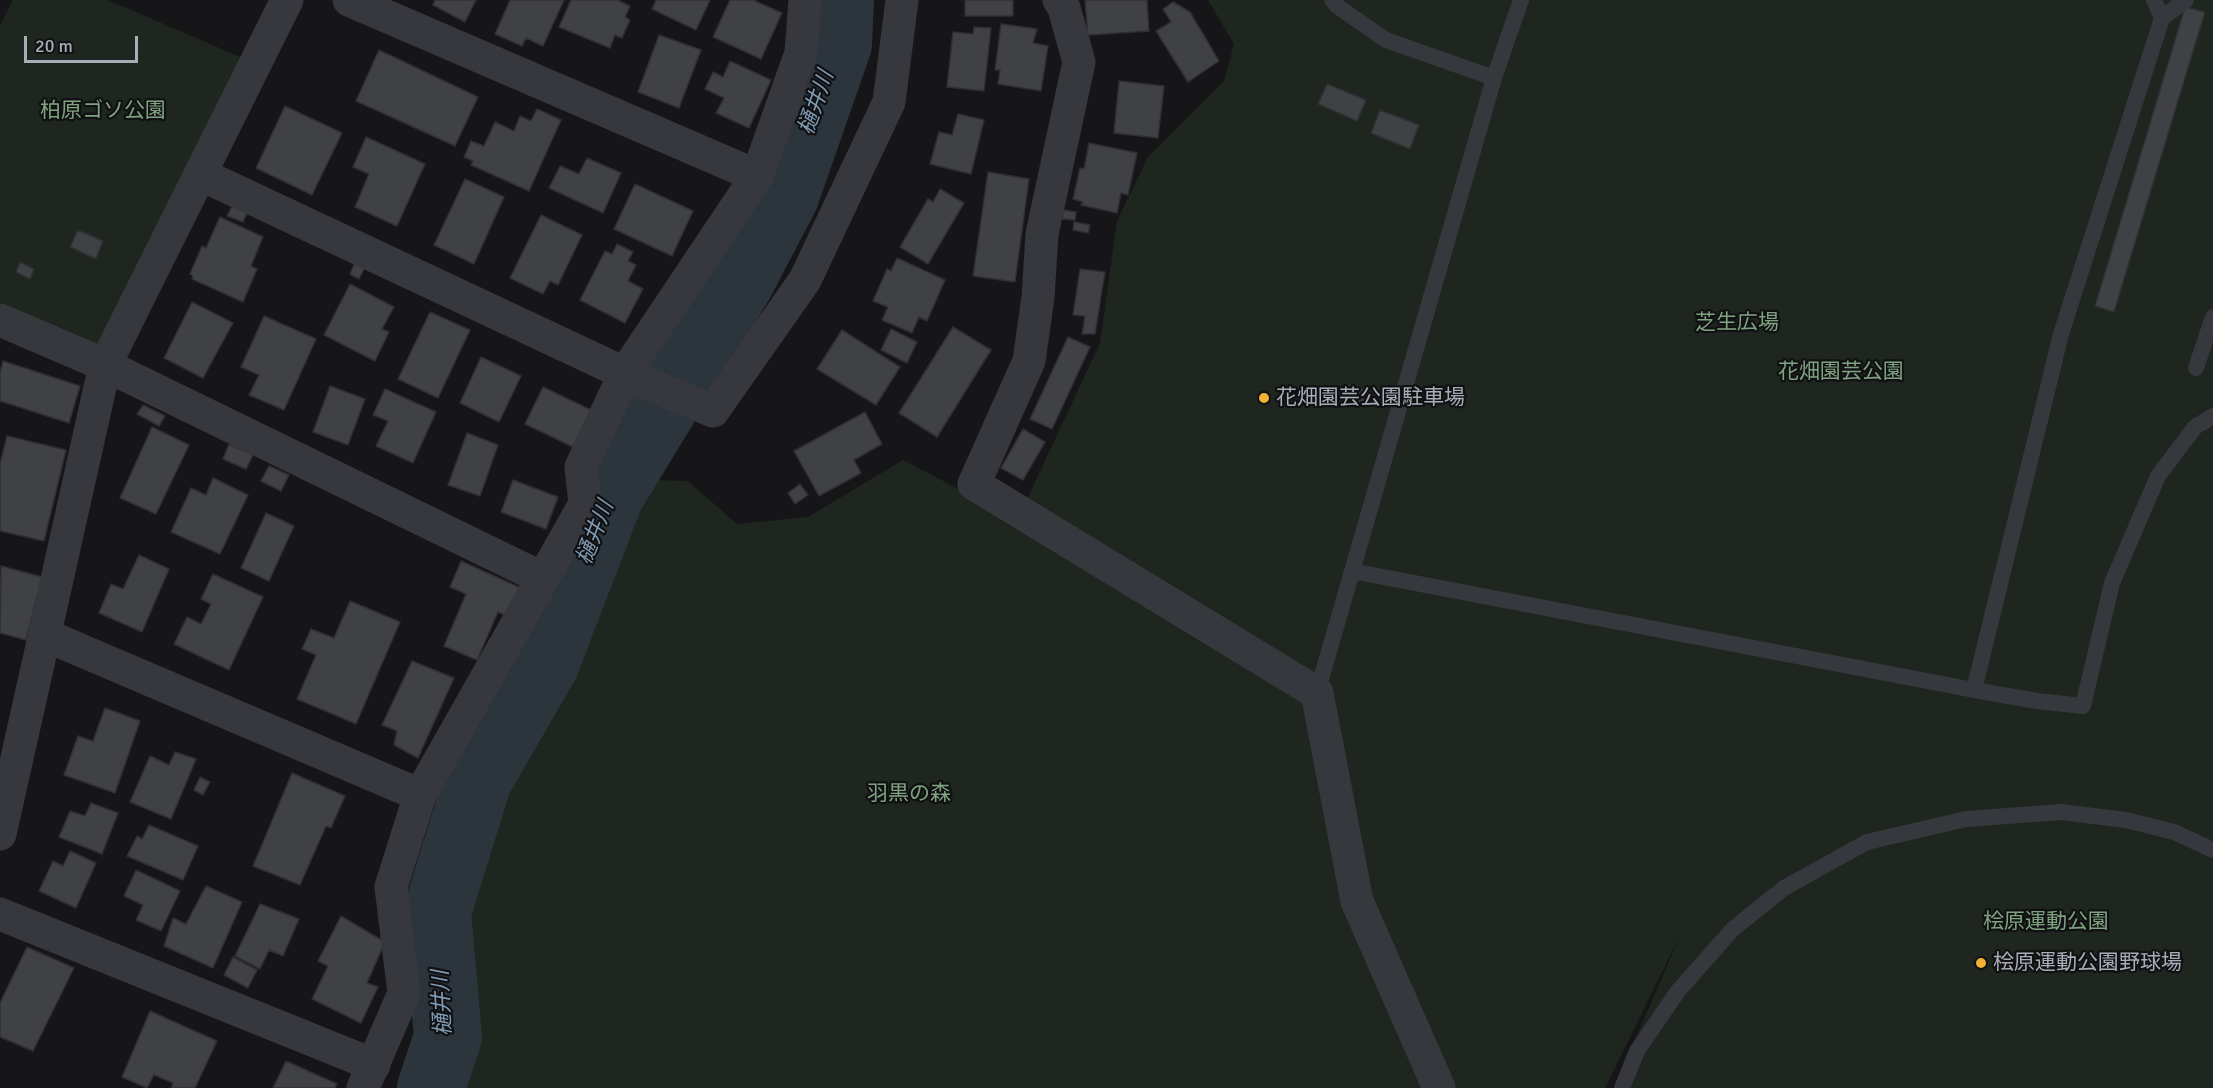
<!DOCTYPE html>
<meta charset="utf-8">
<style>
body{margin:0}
#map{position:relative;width:2213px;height:1088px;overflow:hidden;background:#161618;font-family:Signika,sans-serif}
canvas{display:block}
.scale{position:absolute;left:24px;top:36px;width:114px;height:27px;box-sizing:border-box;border:3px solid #a8adb8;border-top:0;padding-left:8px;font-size:18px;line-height:21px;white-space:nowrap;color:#a8adb8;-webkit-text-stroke:4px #111113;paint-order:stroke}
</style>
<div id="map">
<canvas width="2213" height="1088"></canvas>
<div class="scale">20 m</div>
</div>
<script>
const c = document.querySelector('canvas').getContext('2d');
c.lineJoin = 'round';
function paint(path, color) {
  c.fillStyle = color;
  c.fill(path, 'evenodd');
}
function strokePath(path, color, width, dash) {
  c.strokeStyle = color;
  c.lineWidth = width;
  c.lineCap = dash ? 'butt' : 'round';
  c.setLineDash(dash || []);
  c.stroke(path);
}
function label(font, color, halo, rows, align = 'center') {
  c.font = font + ' Signika,"Noto Sans JP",sans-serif';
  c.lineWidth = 4.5;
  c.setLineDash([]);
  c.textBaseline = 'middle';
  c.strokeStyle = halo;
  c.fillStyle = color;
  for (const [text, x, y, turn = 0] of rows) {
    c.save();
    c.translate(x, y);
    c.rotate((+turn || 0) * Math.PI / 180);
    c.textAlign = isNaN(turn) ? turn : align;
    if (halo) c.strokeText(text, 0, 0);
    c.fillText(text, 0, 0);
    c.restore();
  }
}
const green = new Path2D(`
 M13,0H108L245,59L97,348L0,305V25Z
 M1208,0H2213V1088H1614L1680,936L1605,1088H466L458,979L486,813L564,693L623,527L657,480L688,481L737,524L808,517L903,460L1277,655L1021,512L1100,343L1117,221L1148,157L1224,81L1234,44Z`);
const river = new Path2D(`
 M431,1088L448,1037L437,912L478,780L545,664L610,495L740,282L785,196L838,44L840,0`);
const building = new Path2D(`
 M435,0H476L465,22L433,5Z
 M510,0H564L543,46L526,38L522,46L495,34Z
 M571,0H617L630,6L625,17L630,20L622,38L615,35L610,48L559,27Z
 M656,0H710L696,30L652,9Z
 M730,0H753L782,13L761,59L713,37Z
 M965,0H1013V16H965Z
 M1085,0H1147L1149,31L1088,35Z
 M1173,2L1190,12L1219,61L1188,82L1156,31L1171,22L1163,9Z
 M2185,7L2205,12L2114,312L2095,306Z
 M1001,24L1037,29L1033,43L1048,46L1041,91L998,84L1000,70H995Z
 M974,27L991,28L984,91L947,87L953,32L973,34Z
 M659,35L701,50L679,108L638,92Z
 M379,50L478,97L455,146L356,101Z
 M730,61L771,80L749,128L716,113L724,98L705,89L713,72L723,77Z
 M1119,81L1164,86L1158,138L1114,133Z
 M1327,84L1366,100L1357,121L1318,104Z
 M285,106L342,133L312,195L256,168Z
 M537,109L561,120L529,191L471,165L473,161L464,157L471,141L484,146L495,122L514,131L520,116L531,121Z
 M1380,110L1419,125L1410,149L1371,133Z
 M958,114L984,120L971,174L930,164L939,132L952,135Z
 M366,137L425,164L397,226L355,207L369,174L353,167Z
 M1089,143L1137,153L1128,195L1121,193L1117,213L1081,205L1083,202L1073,199L1080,168L1084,169Z
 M587,158L621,173L603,213L549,188L560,166L579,174Z
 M988,172L1029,179L1015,282L973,276Z
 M465,179L504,197L474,264L434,245Z
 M635,184L693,211L672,256L614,229Z
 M940,189L964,203L928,264L900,247L928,199L933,202Z
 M232,206L247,213L243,222L227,216Z
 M1064,210L1076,212L1075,220L1062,219Z
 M541,215L582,235L558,285L550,281L543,294L510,278Z
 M220,217L263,237L251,266L257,269L243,302L192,279L193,276L190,274L202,246L206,248Z
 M1074,222L1090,225L1088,233L1073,230Z
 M78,230L103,241L96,259L70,247Z
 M617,244L633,252L628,261L636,265L628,281L643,289L625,323L580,300L605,251L612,254Z
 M897,258L945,280L927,321L919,317L912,333L882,320L888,307L873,301L887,269L891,271Z
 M356,260L366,265L359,279L350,274Z
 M20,262L34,269L30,279L16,272Z
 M1080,269L1105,272L1095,334H1082L1085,316L1073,315Z
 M350,284L394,307L382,329L389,332L375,361L324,335Z
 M192,302L233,323L203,378L164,358Z
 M430,312L470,330L438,398L398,379Z
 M264,316L316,339L284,410L249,395L259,375L241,367Z
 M953,327L991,350L937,437L899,413Z
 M891,329L917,342L907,363L881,350Z
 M842,330L900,367L876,405L817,369Z
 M1068,337L1090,347L1052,429L1030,419Z
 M481,357L521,376L499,422L460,403Z
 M3,361L80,386L69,423L0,401V372Z
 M1348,384L1367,390L1363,403L1344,398Z
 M330,386L365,399L348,445L313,432Z
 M543,387L591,410L573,447L525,424Z
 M385,389L436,412L413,463L376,446L388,421L373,415Z
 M143,405L165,416L159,426L137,414Z
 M865,412L882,444L854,460L861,473L819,496L794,451Z
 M152,427L189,445L156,514L120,498Z
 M1023,429L1045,442L1023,480L1001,468Z
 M467,433L498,445L480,496L448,485Z
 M7,436L66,450L44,541L0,531V464Z
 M229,444L253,455L246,469L223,459Z
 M269,466L289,475L281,491L261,481Z
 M213,478L248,495L220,554L171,532L191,488L206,495Z
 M513,480L558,497L546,529L501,512Z
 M800,484L808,495L795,504L788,493Z
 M266,513L294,526L269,581L241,568Z
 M139,555L169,569L142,632L99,613L111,584L123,589Z
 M461,561L523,589L511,618L498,612L477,660L444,646L466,594L450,587Z
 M1,566L42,577L26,640L0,633Z
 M213,574L263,597L229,670L174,644L187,617L201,624L211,604L201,599Z
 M350,601L400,622L356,724L297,699L316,655L302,649L311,629L334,638Z
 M412,661L454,678L418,758L394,745L397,731L382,725Z
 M105,708L140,721L115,793L64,775L78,736L93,741Z
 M175,752L196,759L171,819L130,802L150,756L169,765Z
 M292,773L345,796L331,828L326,826L300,885L253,866Z
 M200,777L210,782L203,795L194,790Z
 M91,803L118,813L102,854L59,837L70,811L85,816Z
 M149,825L198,846L183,880L127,856L137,836L142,839Z
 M70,851L96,863L76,908L39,891L53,861L63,866Z
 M136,870L180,891L161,931L136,920L143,905L124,896Z
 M206,886L242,902L213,968L164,946L173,918L186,924Z
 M260,904L299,919L283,956L269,950L260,969L235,956Z
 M341,916L385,942L367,983L378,987L361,1023L312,999L328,966L318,961Z
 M27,947L74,968L33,1051L0,1037V1003Z
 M233,957L257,970L248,988L224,975Z
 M150,1011L217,1041L195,1088H171L173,1083L154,1075L147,1088L122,1077Z
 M286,1061L337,1084L335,1088H273Z`);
const lane = new Path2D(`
 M1332,0L1337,6L1386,40L1494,78
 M2162,18L2186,0
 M2196,368L2213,317
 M1352,571L1974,690L2061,334L2162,18L2154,0
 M1974,690L2037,701L2083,706L2112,583L2158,476L2195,427L2213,416
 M1317,693L1494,78L1521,0
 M1622,1088L1637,1051L1678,991L1733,929L1784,888L1867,842L1966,819L2061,812L2126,820L2174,832L2213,850`);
const street = new Path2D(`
 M349,0L757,176
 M1059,0L1064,8L1079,62L1042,234L1038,297L1029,361L974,484L1317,693L1357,901L1439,1088
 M200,174L641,381L713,411L805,280L889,102L902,0
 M0,320L105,365L542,578
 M45,635L420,795
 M0,834L105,365L287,0
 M0,914L374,1065
 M363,1088L404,993L391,887L420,795L585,504L581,467L625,373L757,176L801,53L805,0`);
const markers = [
 [1264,398,6,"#f2b134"],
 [1981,963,6,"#f2b134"]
];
const parkNames = [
 ["柏原ゴソ公園",103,111],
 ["芝生広場",1737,323],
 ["花畑園芸公園",1841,372],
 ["羽黒の森",909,794],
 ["桧原運動公園",2046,922]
];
const poiNames = [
 ["花畑園芸公園駐車場",1276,398],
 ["桧原運動公園野球場",1993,963]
];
const waterNames = [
 ["樋井川",817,103,-71],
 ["樋井川",596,533,-69],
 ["樋井川",443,1003,-93]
];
paint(green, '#1e261f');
strokePath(river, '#2c353c', 68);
paint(building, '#404145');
strokePath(building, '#303034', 1.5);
strokePath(lane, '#37383d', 16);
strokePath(street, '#37383d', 33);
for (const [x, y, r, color] of markers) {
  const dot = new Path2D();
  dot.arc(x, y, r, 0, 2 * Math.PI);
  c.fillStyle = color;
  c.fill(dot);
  strokePath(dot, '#111113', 2);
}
label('21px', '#7fa381', '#111113', parkNames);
label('21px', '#a8adb8', '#111113', poiNames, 'left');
label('italic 22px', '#7f9bb3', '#111113', waterNames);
</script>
